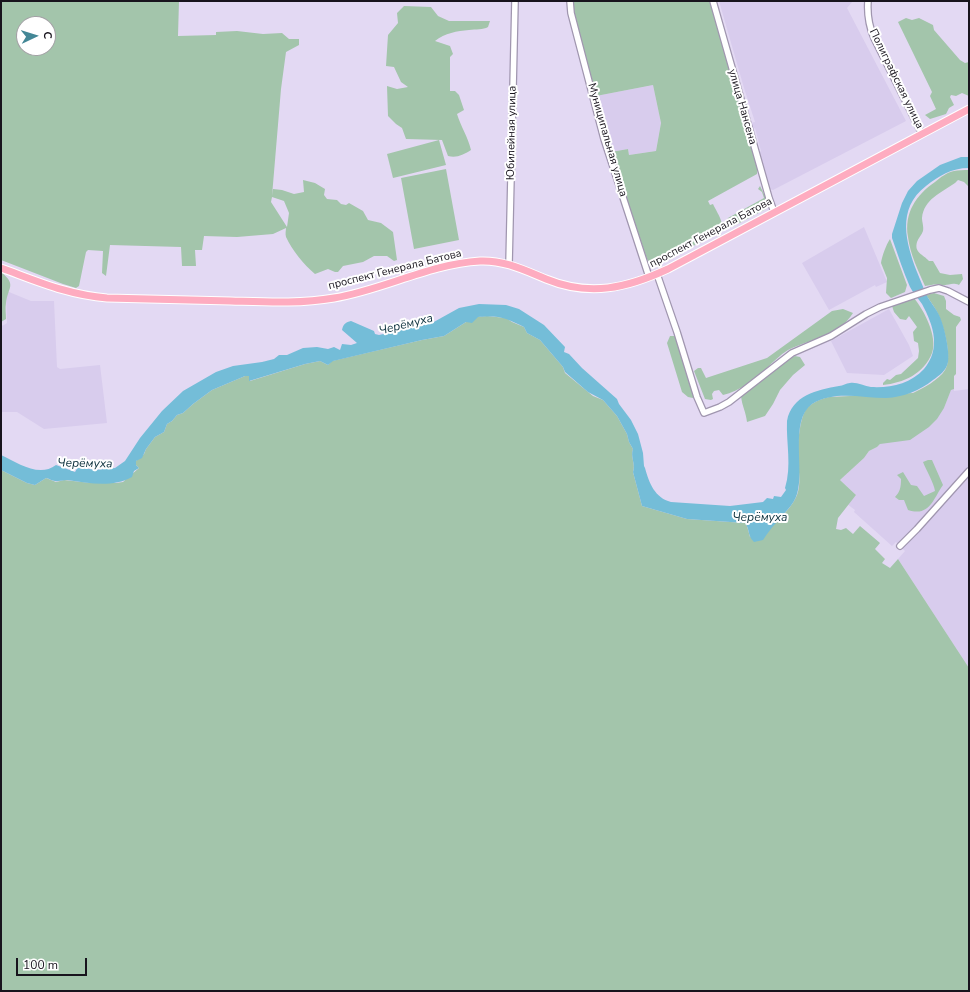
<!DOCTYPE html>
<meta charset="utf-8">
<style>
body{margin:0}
#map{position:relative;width:970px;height:992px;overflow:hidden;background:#e3d9f3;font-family:"Nunito Sans",sans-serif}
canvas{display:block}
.frame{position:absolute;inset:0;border:2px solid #18141d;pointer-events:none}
.north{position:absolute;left:16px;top:16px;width:40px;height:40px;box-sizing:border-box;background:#fff;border:1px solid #a3a1a5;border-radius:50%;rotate:86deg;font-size:11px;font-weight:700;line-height:16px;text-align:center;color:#18141d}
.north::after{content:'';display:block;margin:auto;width:14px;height:18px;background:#438796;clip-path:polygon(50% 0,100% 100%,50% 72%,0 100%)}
.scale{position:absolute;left:16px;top:958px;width:71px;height:18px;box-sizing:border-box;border:2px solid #18141d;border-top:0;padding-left:5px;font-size:12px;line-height:14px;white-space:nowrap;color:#18141d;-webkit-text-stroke:3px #fff;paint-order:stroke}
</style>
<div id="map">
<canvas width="970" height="992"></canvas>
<div class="frame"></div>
<div class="north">С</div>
<div class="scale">100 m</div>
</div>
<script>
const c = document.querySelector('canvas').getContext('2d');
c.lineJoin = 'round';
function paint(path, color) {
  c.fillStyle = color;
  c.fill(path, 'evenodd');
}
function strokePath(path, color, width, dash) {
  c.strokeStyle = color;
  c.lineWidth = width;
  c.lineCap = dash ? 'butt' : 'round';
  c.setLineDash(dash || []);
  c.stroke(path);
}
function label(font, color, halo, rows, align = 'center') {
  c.font = font + ' "Nunito Sans",sans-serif';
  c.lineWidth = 4;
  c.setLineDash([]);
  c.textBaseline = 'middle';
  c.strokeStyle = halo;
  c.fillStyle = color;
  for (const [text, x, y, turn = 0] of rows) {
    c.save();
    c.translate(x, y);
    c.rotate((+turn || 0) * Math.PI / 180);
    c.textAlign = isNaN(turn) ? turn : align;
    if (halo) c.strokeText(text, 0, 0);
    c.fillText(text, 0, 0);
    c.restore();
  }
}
const built = new Path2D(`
 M719,1H853L847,8L906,121L773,190L770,189L759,152L761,151L755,128L752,129L750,123L755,122L744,88Z
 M653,85L661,123L656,151L629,155L628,149L611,152L596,96Z
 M864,227L887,282L876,287L875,285L829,310L802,263Z
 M6,292H9L31,301H54L57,367L60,369L100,365L107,423L44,429L17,412H1V326L4,325L7,323Z
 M889,309L909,345L913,356L884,375L847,373L831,341Z
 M951,389H954V391L969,389V668L898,559L905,551L896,542L892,546L854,512L855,510L847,504L856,495L840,480L864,458L869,451L877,447L880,444L944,408Z`);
const green = new Path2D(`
 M1,1H179L178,36L216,35V32L237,31L263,34L282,33L289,39H299V45L286,52L281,89L272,196L273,189L282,190L294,194L304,192L303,180L315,183L325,189L324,195L327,199L337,200L341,204L346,205L349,203L363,211L368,220L381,223L393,232L397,260L394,261L387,256H374L363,262L343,266L338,272H335L328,269L315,274C304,265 292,250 286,237C285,234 286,230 286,228L273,234L237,237L204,236L202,250H195L196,266H182L181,247L110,245L106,276L102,273L103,251L88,250L86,252L79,286L76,288L63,284L1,260ZM24,24H48V48H24ZM272,197L284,201L289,213L287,227L271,202Z
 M572,1H711L758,166L757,174L708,201L710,205L713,204C717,213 727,225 719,234L656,263H650L647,259L611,152L628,149L629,155L656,151L661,123L653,85L596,96L572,12Z
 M404,6L431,7L438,16L449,21H490L488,27C483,30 476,29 469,30C457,31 445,33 435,41L450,46L453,54L450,57V91H455L459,95L464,110L457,114C461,127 468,137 471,150C463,155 457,158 448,156L442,140L406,139L402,128L396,124L388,116L387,86L397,89L408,87L401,82L394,67L386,66L388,35L398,23L397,13Z
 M906,18L912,20L919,18L933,25L934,30L960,60L965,63L969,62V96L962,93L956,96L951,95L950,97L954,105L949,108L946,114L930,119L925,115L936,109L930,96L932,92L898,22Z
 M439,140L446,165L393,178L387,154Z
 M446,169L459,240L414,249L401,178Z
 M969,170V187L964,182L958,180L955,183C941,193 924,199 922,218C922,222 924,227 923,231C922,235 918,238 917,242C914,253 923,254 929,261H933L940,273L950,275L962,274L963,279L959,285C951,282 949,286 942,285C936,284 931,285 925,286C918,270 910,254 908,237C904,213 916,195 935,182C941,177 946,173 954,171C958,170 964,170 969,170Z
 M760,186L768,202L766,209L732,227H729L727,221L728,218L764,198L762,192L758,189Z
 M890,239L907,285L905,292L891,298L886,293L887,278L881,263C882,256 886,245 890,239Z
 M1,272C17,285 8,287 6,303C5,308 6,314 6,319L1,322Z
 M934,293L944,296L946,301V309L954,315L960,317L961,320L956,327V374L954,376V389L951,390L944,408L937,419L929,427L910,440L880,444L877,447L869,451L864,458L840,480L856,495L838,518L836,529L841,530L846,528L853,534L860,526L880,543L875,549L885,559L882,563L890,568L898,559L969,668V991H1V470L27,483L35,485L46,478L56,482L64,480L91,483H116L123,482L139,468L136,465V461L144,454L146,449L155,437L164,432L167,424L172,421L177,415L183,413L193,404L212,390L245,376H249L250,381L305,364L320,361L328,365L332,361L422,340L444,336L466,322L477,317L487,316L506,318L512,322L524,327L527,333L540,340L563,367L565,373L593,396L603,400L617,416L627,434L629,442L633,449C630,457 636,464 633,472L642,506L687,519L745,523L747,526L750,537C768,527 788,516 797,495C801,485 799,472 798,462C797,449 799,418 807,408C813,402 821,399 829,397L913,393C923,388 939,380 945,370C953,358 944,328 939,316C936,309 931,302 926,295Z
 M914,298C924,310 938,337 932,353C924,374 903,383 883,385V383L887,379L890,380L896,375L901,374L918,358L919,351L918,343L914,341L913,332L917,327L909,316L906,320L900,319L894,312L892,306Z
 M843,309L853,313C839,336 810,339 788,350C780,355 773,362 767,368C754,380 740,391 723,395L719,390L714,391L712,394L713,399L711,400L705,399L694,371L698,368H701L706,378L767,358L832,311Z
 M670,336H677L696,396L693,398L688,397L682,392L667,343Z
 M795,356L800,357L805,365L793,375L780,390L773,404L765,416L747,422C746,412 742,406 741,396L786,360Z
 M928,460H932L943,485C933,499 930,517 908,510L904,500H899L895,497C900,492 901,487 901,479L897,475L903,472L911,485L917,486L924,496L935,491C934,483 926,470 923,462Z`);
const water = new Path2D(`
 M961,157H969V168C951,168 939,176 926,186C896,209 906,243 917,272C920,279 923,287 926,294C930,302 936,308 939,315C944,325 950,351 948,362C946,371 940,375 933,380C919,391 904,397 886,398C862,398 834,390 812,404C789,421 805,470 797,494C794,505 783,514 776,523C771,528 767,534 763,540L754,542C747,535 750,529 745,523L687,519L642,506L633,472C636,464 630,457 633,449L629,442L627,434L617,416L603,400L588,392L565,372L563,367L540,340L527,333L524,327C518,324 512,321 506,319C500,316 485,316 478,317L472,323L466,322L444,336L422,340L333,361L328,365L320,361L305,364L249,381V376H245L212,390L193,404L183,413L177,415L172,421L167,424L164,432L155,437L146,449L142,458L136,461V465L139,468L134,471L132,477C112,488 89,483 67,480C64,480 62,481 58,481C54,482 50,479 46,478L35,485L27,483L1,470V455C18,463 39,478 56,465L75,472L78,467L95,470L115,468L125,461L140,438L162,411L183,391L216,372L233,366L262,362L274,359L279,355H287L303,348L317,347L328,349L334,347L340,350L342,344L351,345L357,343L342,330C343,324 346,322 351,321L374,331L375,334L379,335L432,323L459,308L479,304L506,305L519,309L544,325L565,347L564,352L569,354L582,368L617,399L619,404L631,420L638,434L643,453L644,466L645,468C649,483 655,498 671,502L730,506L763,502L767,498L773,499L774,496L781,497L786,490L785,488C792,466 786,443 787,421C792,395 817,390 839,386C843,386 846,383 850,383C857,382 864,386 871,387C891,388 910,384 924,369C941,349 934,326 922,304C918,298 913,293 910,287C903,271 898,255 892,238V234L902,203L908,191L917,181L940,165Z`);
const minor = new Path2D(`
 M570,1L571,13L604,139L649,277
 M713,1L769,198L774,212
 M868,1C867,14 869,26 874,38L922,134
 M509,264L515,1
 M657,274L677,332L697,397L704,413L720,407L729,402L792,353L831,336L866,314L880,307L930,290L939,288L948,291L969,302
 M900,546L917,529L969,471`);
const major = new Path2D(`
 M1,268C37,281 68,295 107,298C149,299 190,300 231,301C265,302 300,304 334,298C383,290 429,264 480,261C504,260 524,270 546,279C590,297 627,288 668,269L969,109`);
const streetNames = [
 ["Полиграфская улица",896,79,64],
 ["улица Нансена",742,107,74],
 ["Юбилейная улица",512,133,-89],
 ["Муниципальная улица",607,140,74],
 ["проспект Генерала Батова",711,233,-28],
 ["проспект Генерала Батова",395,270,-14]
];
const waterNames = [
 ["Черёмуха",406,325,-14],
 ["Черёмуха",85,464,1],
 ["Черёмуха",760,518]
];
paint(built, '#d8cced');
paint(green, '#a3c5ab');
paint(water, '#74bdd8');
strokePath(minor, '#a096af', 8);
strokePath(major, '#fff', 9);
strokePath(minor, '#fff', 5.5);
strokePath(major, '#feacc0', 7);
label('11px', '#18141d', '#fff', streetNames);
label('italic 12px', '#0c303c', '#fff', waterNames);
</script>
